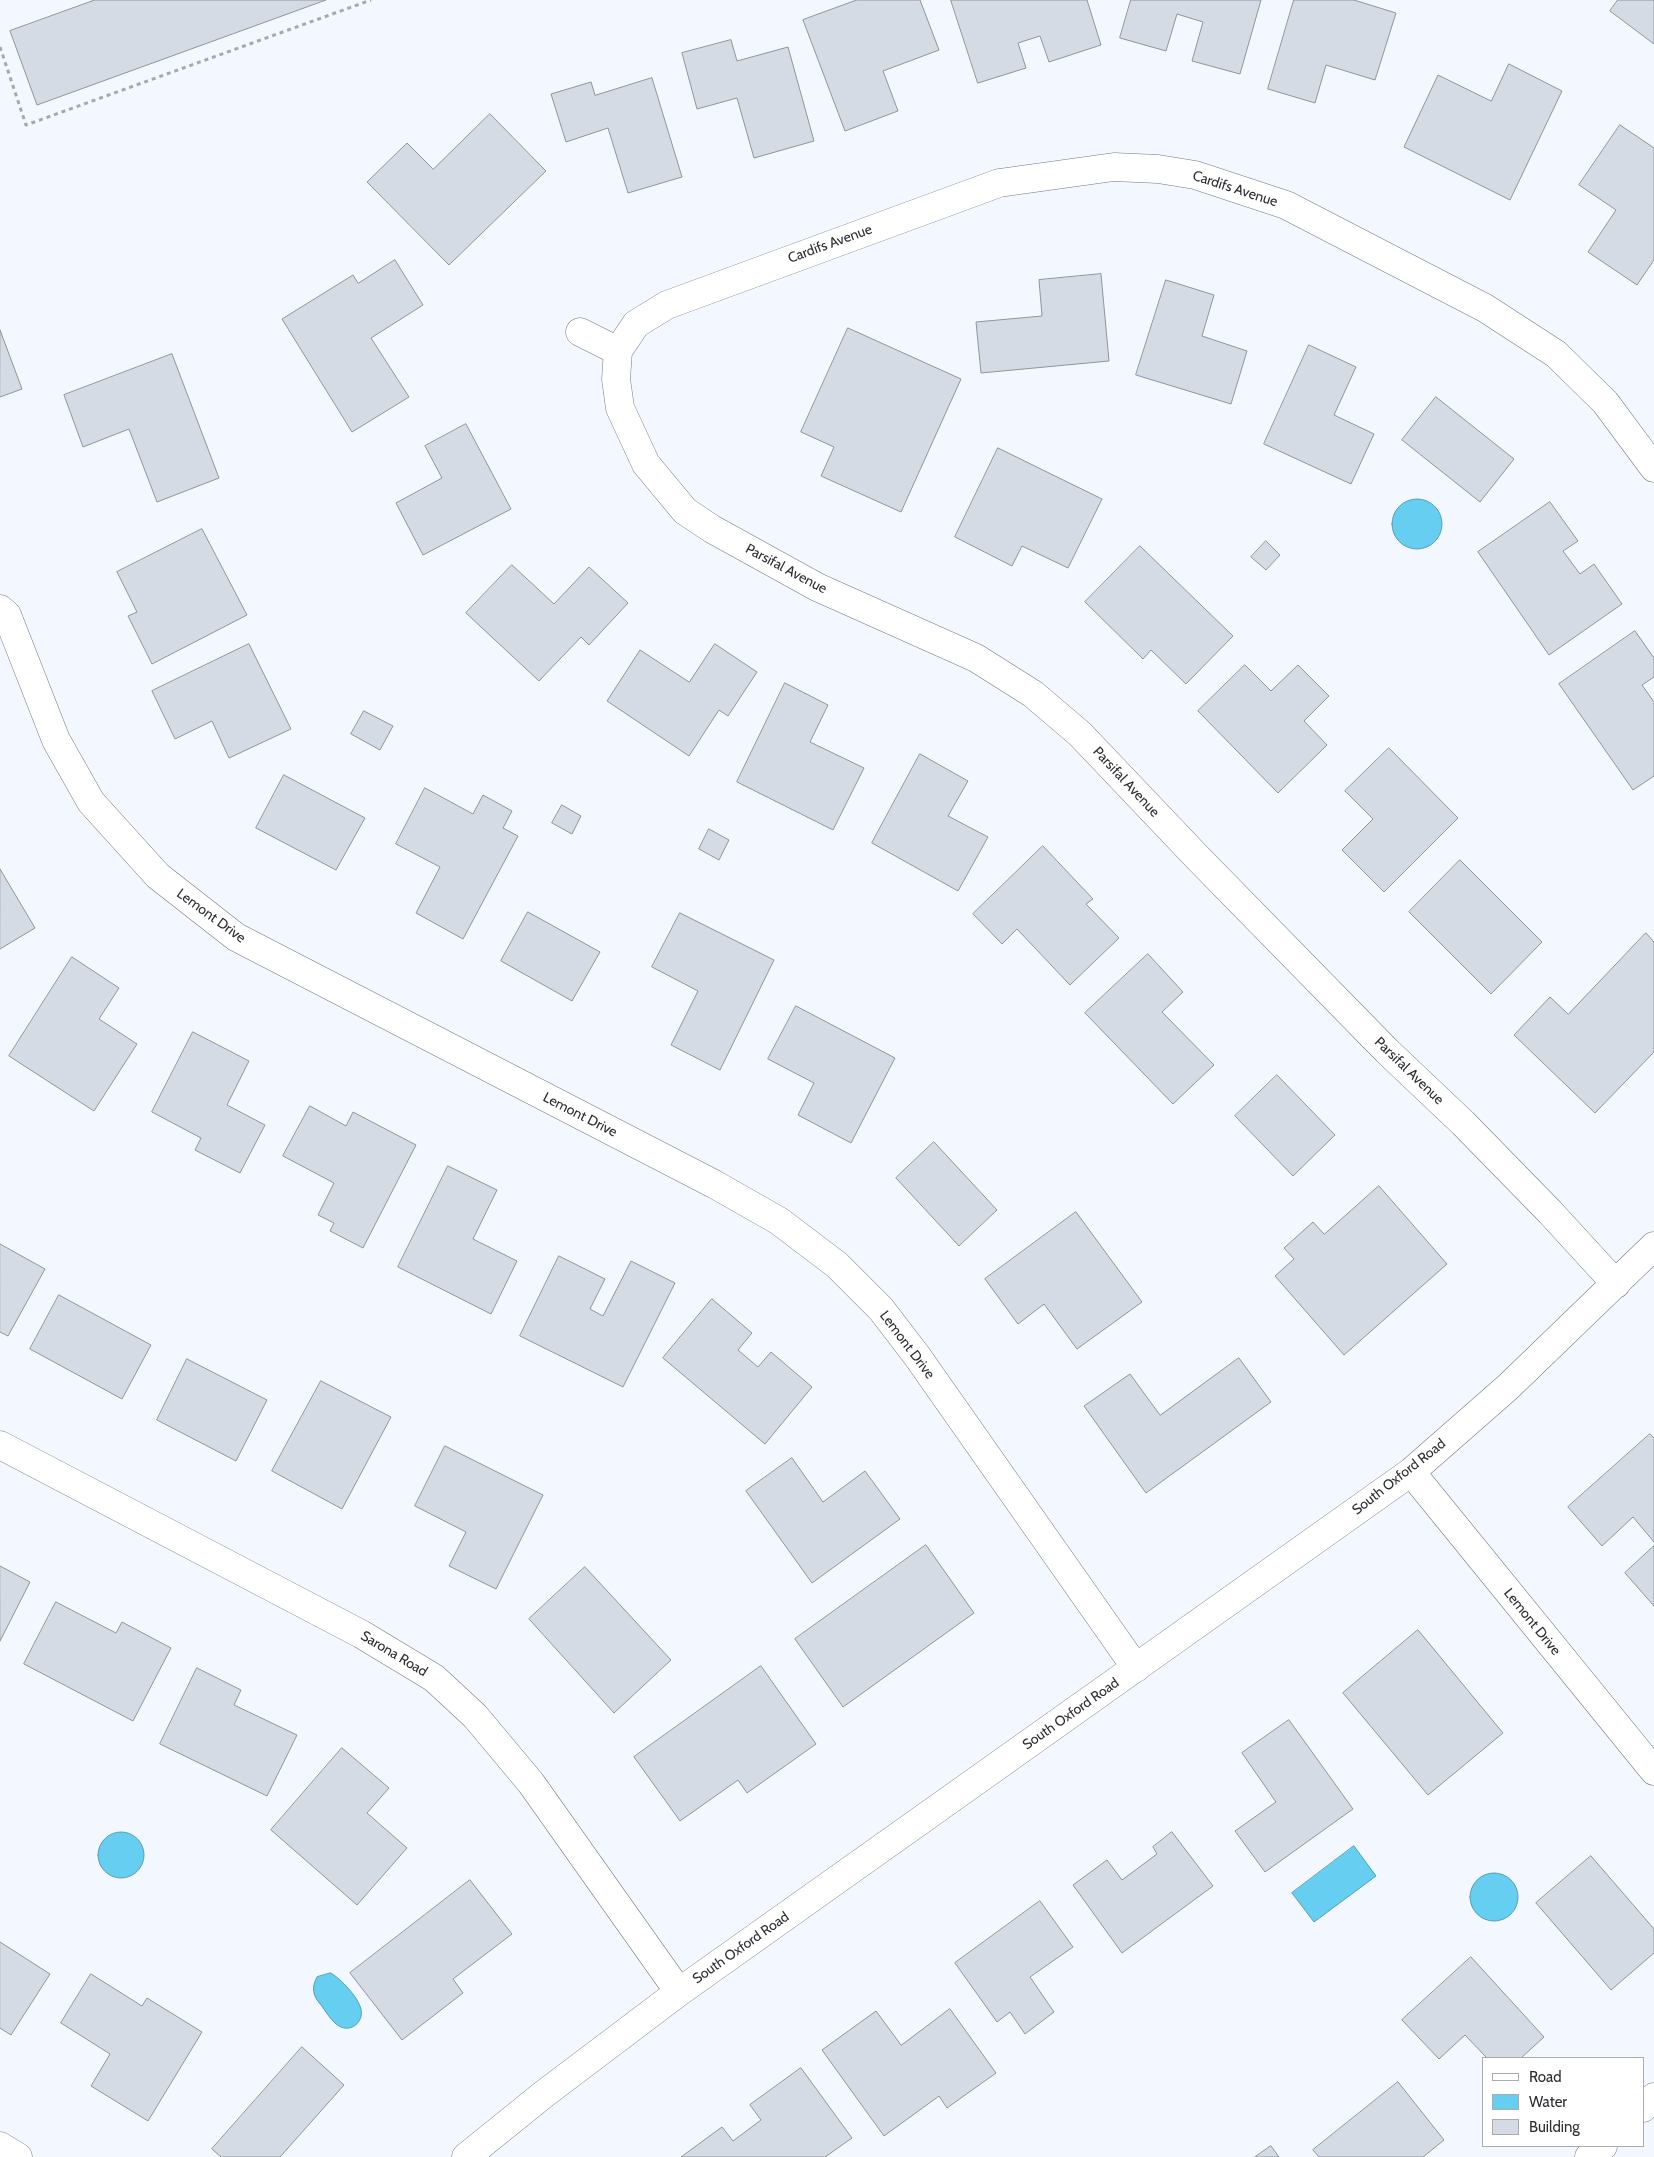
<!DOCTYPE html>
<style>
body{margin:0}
#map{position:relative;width:1654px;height:2157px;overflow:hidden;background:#f3f7ff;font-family:Cabin,sans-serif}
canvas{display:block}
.legend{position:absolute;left:1482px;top:2057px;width:162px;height:90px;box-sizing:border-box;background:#fff;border:1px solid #aaabad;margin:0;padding:6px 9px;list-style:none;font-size:15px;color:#2b2d31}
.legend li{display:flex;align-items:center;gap:10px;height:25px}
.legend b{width:25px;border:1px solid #aaabad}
</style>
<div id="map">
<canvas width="1654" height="2157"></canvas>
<ul class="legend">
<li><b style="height:6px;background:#fff"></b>Road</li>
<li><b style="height:14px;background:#65cef1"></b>Water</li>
<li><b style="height:14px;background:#d5dbe5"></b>Building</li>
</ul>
</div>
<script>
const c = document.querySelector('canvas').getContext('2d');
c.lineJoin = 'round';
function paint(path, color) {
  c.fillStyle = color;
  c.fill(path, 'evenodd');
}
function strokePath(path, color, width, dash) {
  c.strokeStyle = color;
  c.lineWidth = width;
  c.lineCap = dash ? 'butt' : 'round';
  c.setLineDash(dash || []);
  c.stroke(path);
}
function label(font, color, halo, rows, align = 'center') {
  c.font = font + ' Cabin,sans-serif';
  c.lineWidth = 4;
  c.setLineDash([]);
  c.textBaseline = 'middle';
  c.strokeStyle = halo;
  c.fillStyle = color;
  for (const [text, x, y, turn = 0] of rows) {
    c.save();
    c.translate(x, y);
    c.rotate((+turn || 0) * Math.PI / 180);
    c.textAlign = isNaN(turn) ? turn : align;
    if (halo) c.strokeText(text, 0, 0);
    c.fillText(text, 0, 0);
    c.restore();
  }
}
const water = new Path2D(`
 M1392 524a25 25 0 1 1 50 0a25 25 0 1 1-50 0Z
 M98 1855a23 23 0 1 1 46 0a23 23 0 1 1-46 0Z
 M1354,1846L1376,1876L1314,1922L1292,1893Z
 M1470 1897a24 24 0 1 1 48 0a24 24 0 1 1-48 0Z
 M331,1973C342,1980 358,1997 361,2009C364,2022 351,2033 339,2026C332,2022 326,2012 321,2005C313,1996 311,1988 317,1977Z`);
const building = new Path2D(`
 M95,0H326L37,105L10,31Z
 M857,0H920L939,50L883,71L898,111L845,131L803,20Z
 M951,0H1087L1101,45L1049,62L1040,36L1018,43L1026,68L978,83Z
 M1131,0H1261L1240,74L1192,61L1203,22L1177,14L1166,51L1120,38Z
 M1294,0H1354L1396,13L1375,80L1326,65L1315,103L1268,89Z
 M1618,0H1654V44L1610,11Z
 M731,40L737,61L788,47L814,141L754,158L737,98L697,109L682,53Z
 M1509,64L1562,91L1510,200L1404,147L1438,75L1491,101Z
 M652,78L682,177L628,193L608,128L566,142L551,94L591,82L595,95Z
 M490,114L546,171L449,265L367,182L407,143L433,169Z
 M1620,125L1654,148V260L1637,285L1588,252L1616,210L1579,185Z
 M395,260L423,305L371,338L409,397L352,432L282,319L353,275L358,283Z
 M1101,274L1109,361L981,373L976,322L1042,316L1039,280Z
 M1166,280L1214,295L1202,336L1247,351L1231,404L1136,375Z
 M848,328L961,379L901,512L821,476L834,447L801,432Z
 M0,330L22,389L0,397Z
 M1309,345L1356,367L1334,415L1374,434L1351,484L1264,444Z
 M172,354L219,478L157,502L129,429L83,447L64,395Z
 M1436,397L1514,459L1480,502L1402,440Z
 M466,424L511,509L423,555L396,503L442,478L425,446Z
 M998,448L1102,499L1068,568L1022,546L1012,566L955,537Z
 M1550,502L1578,541L1563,551L1580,574L1594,564L1622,604L1549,655L1478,552Z
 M202,529L247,615L152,664L128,616L137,612L117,572Z
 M1266,541L1280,555L1266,570L1251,557Z
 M1140,546L1233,636L1186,684L1151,650L1143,659L1085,602Z
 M512,565L554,604L589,567L628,603L589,645L581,637L539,681L466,613Z
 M1635,631L1654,658V677L1642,685L1654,702V776L1633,790L1559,684Z
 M249,644L291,729L229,758L212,721L175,739L152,691Z
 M715,644L757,672L728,716L719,710L689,756L607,701L640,650L689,682Z
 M1245,665L1271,691L1298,665L1329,696L1304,721L1327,745L1278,793L1198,711Z
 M785,683L828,705L810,742L864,768L833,830L737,782Z
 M364,711L393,726L380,750L351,734Z
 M1389,748L1458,818L1384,892L1342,850L1373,819L1345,791Z
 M920,754L968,781L948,816L988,837L958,891L872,843Z
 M284,775L365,818L336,870L256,828Z
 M425,788L473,814L483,795L512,811L503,828L518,836L463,939L416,913L440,867L396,844Z
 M562,805L581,816L572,834L552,823Z
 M709,829L729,840L719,860L699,849Z
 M1043,846L1093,899L1086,904L1119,938L1070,985L1017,929L1002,944L973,914Z
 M1460,860L1542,942L1491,994L1409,912Z
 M0,869L35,928L0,949Z
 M528,912L600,952L572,1001L501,961Z
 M680,913L774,960L720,1070L671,1045L698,991L652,967Z
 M1646,933L1654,942V1052L1595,1113L1514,1035L1550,997L1568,1014Z
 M1148,954L1183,992L1162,1012L1214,1065L1173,1104L1085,1013Z
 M72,957L119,988L99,1019L137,1044L94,1111L9,1056Z
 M796,1006L895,1058L851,1143L798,1115L814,1083L768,1059Z
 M193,1032L249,1061L227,1105L265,1125L240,1173L195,1150L201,1138L152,1112Z
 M1277,1075L1335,1135L1293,1176L1235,1116Z
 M310,1106L346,1126L353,1112L416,1145L363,1248L330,1231L334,1223L318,1215L334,1183L283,1156Z
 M934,1142L997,1210L959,1246L896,1178Z
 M448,1166L497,1190L473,1239L517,1261L491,1314L398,1267Z
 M1379,1186L1447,1264L1344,1355L1275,1276L1294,1259L1284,1248L1313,1222L1324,1234Z
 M1076,1212L1142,1302L1077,1349L1044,1304L1018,1324L985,1279Z
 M0,1244L45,1269L8,1336L0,1332Z
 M559,1256L605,1279L590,1309L603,1316L631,1261L675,1283L623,1387L520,1336Z
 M59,1295L151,1345L122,1399L30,1349Z
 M712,1299L752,1333L738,1350L758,1367L771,1352L812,1387L765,1444L663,1358Z
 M1239,1358L1271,1402L1146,1493L1084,1406L1130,1374L1160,1415Z
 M187,1359L267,1400L236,1461L157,1420Z
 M321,1381L391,1417L342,1509L272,1471Z
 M1650,1434L1654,1438V1542L1633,1517L1602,1546L1568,1507Z
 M445,1446L543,1495L496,1589L449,1566L466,1532L415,1506Z
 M792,1458L823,1502L865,1471L900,1519L812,1583L746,1491Z
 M926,1545L974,1613L843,1707L795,1639Z
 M1654,1546V1606L1625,1573Z
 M0,1566L30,1582L0,1641Z
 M585,1567L671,1660L614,1713L529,1619Z
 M56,1602L116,1633L122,1622L171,1648L133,1721L24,1664Z
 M1418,1630L1503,1733L1428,1795L1343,1693Z
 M761,1666L816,1744L747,1793L738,1780L680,1821L634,1757Z
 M197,1668L241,1690L234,1705L297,1735L267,1796L160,1744Z
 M1289,1720L1353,1809L1265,1872L1235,1831L1276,1802L1242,1753Z
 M342,1748L389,1788L367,1813L407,1848L357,1905L271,1830Z
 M1172,1832L1213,1886L1122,1953L1073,1885L1107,1860L1122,1880L1157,1854L1153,1847Z
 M1591,1856L1654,1929V1953L1611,1990L1536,1903Z
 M470,1880L512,1934L453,1979L463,1993L402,2040L350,1973Z
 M1040,1901L1073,1947L1030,1977L1054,2012L1025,2034L1010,2012L997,2022L955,1963Z
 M0,1942L50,1974L11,2035L0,2028Z
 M1471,1957L1544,2037L1521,2058H1487L1465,2035L1439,2059L1402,2020Z
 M91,1974L142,2006L147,1998L202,2032L148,2121L91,2086L110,2054L61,2023Z
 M950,2009L996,2073L947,2108L939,2096L884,2136L822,2050L876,2011L901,2045Z
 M302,2047L344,2085L280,2157H221L212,2149Z
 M801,2068L852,2138L825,2157H681L722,2127L733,2141L761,2120L750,2105Z
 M1398,2082L1444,2140L1423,2157H1319L1313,2150Z
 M1271,2146L1279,2157H1255Z`);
const path = new Path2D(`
 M0,47L26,125L371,0`);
const street = new Path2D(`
 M580,332L618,351
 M618,351L616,379L620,408L646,464L685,511L712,529L817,587L976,658L1033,694L1080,734L1196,856L1387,1051L1463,1123L1550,1212L1616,1284
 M618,351L636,324L667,305L999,183L1114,167L1158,169L1195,175L1286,205L1485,308L1556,354L1605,402L1654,468
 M0,609L7,615L56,740L91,802L158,876L236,937L714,1184L779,1221L837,1265L881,1309L917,1356L1136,1668
 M0,1445L361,1634L434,1678L475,1716L531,1783L679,1992
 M1411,1472L1654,1771
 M1643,2108L1654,2097
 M466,2157L544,2094L679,1992L1411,1472L1508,1387L1654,1246
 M1589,2157L1603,2146`);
const secondary = new Path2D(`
 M0,2146L18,2157`);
const streetNames = [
 ["Cardifs Avenue",1235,189,18],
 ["Cardifs Avenue",830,244,-20],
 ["Parsifal Avenue",786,569,28],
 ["Parsifal Avenue",1126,782,47],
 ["Lemont Drive",211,916,36],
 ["Parsifal Avenue",1409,1071,44],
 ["Lemont Drive",580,1115,27],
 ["Lemont Drive",907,1345,53],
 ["South Oxford Road",1399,1477,-38],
 ["Lemont Drive",1532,1622,51],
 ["Sarona Road",394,1654,31],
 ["South Oxford Road",1071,1714,-35],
 ["South Oxford Road",741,1948,-35]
];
paint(water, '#65cef1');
strokePath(water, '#549eb7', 1);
paint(building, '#d5dbe5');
strokePath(building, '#8f949d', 1);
strokePath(street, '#747981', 29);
strokePath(secondary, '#747981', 29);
strokePath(path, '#a5a8ae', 3, [4, 4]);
strokePath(street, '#fff', 28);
strokePath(secondary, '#fff', 28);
label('14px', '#2b2d31', '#fff', streetNames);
</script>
